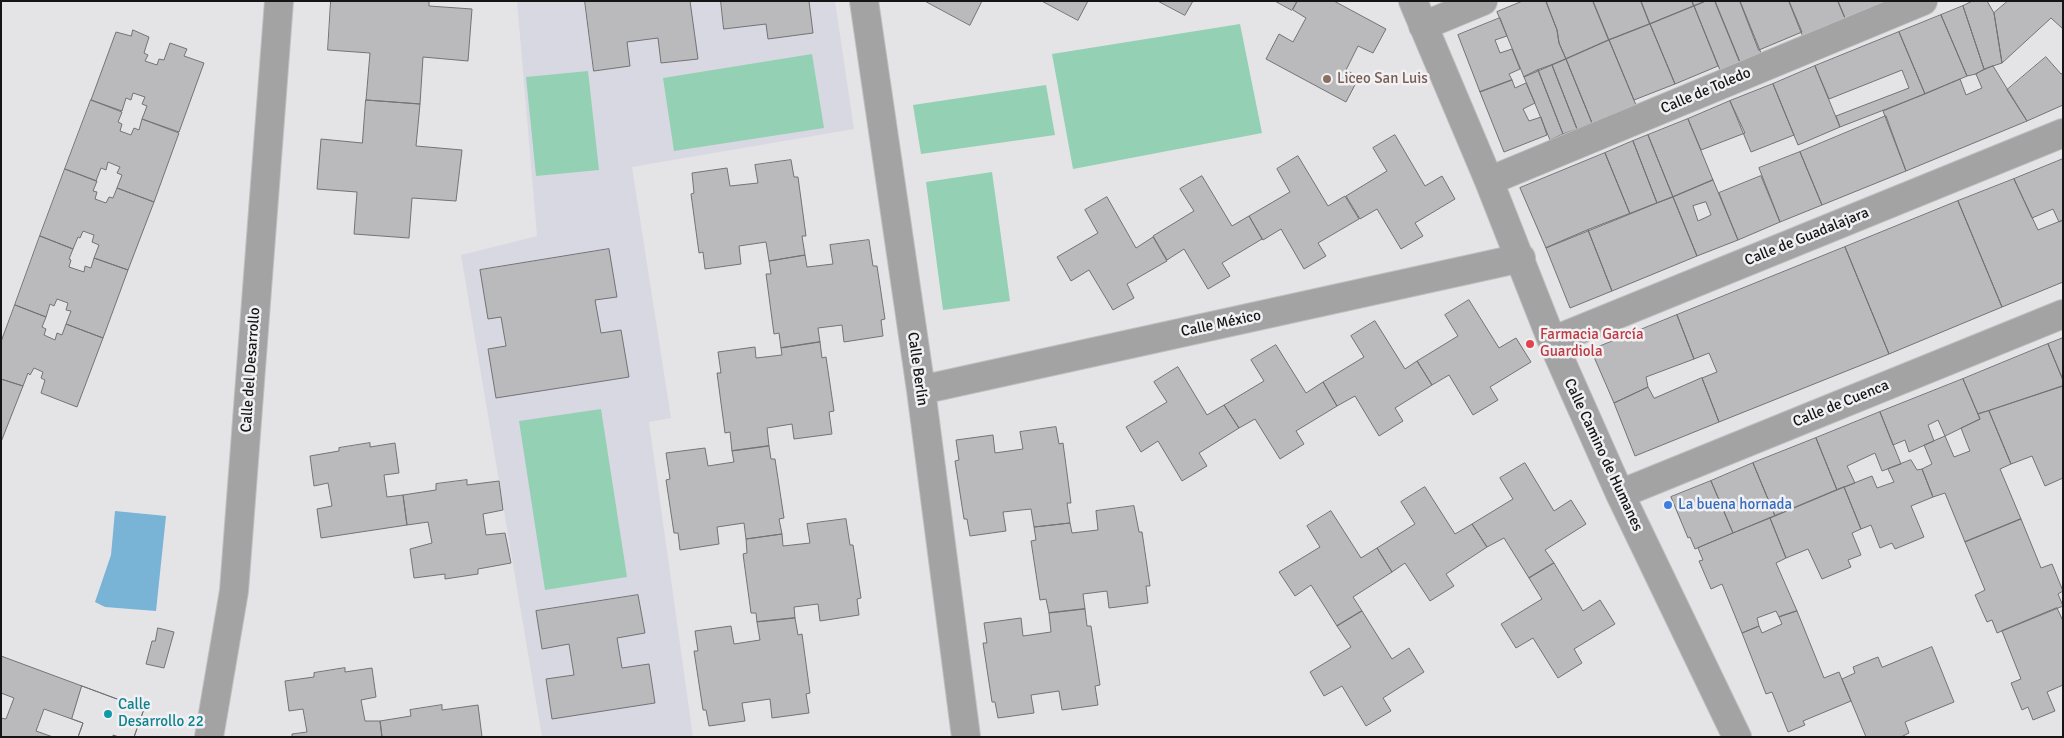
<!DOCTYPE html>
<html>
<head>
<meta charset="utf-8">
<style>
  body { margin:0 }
  #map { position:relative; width:2064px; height:738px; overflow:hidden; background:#e4e4e6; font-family:Signika,sans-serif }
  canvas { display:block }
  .frame { position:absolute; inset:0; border:2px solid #151516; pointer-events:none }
</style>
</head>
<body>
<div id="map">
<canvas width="2064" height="738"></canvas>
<div class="frame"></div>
</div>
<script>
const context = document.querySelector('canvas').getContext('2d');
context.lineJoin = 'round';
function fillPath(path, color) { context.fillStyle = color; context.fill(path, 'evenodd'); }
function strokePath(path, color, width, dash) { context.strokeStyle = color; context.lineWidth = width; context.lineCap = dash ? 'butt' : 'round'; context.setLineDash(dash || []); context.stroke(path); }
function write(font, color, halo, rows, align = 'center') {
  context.font = font + ' Signika,sans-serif'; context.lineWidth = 5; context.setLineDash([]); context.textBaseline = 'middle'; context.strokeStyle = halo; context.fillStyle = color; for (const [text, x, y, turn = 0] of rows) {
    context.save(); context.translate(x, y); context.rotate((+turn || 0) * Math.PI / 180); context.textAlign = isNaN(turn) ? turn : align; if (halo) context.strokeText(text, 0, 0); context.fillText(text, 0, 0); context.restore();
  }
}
fillPath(new Path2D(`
  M517,1H835L854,129L632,167L671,418L649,422L693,737H542L461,255L537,236Z`), '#d8d8e2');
fillPath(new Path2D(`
  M1240,24L1262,133L1073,169L1052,54Z
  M812,54L824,128L674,151L663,78Z
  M588,71L599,170L536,176L526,77Z
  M1046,85L1055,135L921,154L913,105Z
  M992,172L1010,301L943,310L926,182Z
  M601,409L627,577L545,590L519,421Z`), '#94d0b4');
fillPath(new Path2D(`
  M115,511L166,516L156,611L105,607L95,602L111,555Z`), '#79b3d6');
const building = new Path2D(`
  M331,1H429V6L472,9L468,61L423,57L420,104L366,100L370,53L328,50Z
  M585,1H690L698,59L661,63L658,38L627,42L630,66L594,71Z
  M721,1H809L813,33L768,39L766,24L724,29Z
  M925,1H982L970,25Z
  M1042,1H1088L1078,20Z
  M1158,1H1193L1185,15Z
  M1275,1H1297L1292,10Z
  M1298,1H1334L1386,29L1373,53L1358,46L1346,70L1359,77L1346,102L1266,59L1279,34L1293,42L1306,18L1293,10Z
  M1523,1H1546L1557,30L1559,43L1566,59L1524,77L1497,12Z
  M1546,1H1593L1609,40L1566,59L1559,43L1557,30Z
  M1593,1H1641L1650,24L1609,40Z
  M1641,1H1692L1694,6L1650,24Z
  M1692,1H1706L1694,6Z
  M1706,1H1715L1740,62L1720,70L1694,6Z
  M1715,1H1740L1761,53L1740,62Z
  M1740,1H1789L1802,32L1759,50Z
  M1789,1H1838L1846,20L1803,36Z
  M1838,1H1887L1846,20Z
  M1973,1H1987L1994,13L2002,63L1984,69L1963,6Z
  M2008,1H2063V29L2051,18L2002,63L1994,13Z
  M1694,6L1718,66L1675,84L1650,24Z
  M1963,6L1984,69L1976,74L1967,76L1941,15Z
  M1941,15L1967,76L1925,94L1899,32Z
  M1500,18L1507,36L1495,40L1500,53L1512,49L1520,69L1509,74L1512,80L1480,92L1458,35Z
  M1650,24L1675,84L1634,100L1609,40Z
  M133,30L149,37L144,53L148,55L145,61L157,65L159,59L164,60L170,43L187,49L184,56L204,63L179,132L142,119L147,106L142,104L145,97L133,93L131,100L126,98L122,111L91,100L116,32L131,36Z
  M1899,32L1925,94L1840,127L1836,116L1909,88L1902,70L1829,99L1815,66Z
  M1609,40L1636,105L1592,123L1566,59Z
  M2046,57L2061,74L2063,73V105L2027,121L2007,90Z
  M1566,59L1592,123L1577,129L1552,65Z
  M1552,65L1577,129L1563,134L1538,70Z
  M1815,66L1840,127L1798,145L1773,84Z
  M1993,66L2027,121L1906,171L1883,111L1960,79L1966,95L1982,88L1976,74Z
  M1538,70L1563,134L1550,140L1524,77Z
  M1512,80L1515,88L1526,83L1535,103L1523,109L1529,121L1541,117L1547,135L1504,152L1480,92Z
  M1773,84L1794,135L1751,152L1730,101Z
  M91,100L122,112L118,122L122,124L120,131L131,135L134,128L139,130L142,119L179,133L154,202L117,188L122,175L117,173L120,167L108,162L106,170L101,168L96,181L65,169Z
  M366,100L420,104L416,146L462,150L456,201L412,198L409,238L354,234L357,192L317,189L321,139L362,143Z
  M1730,101L1745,133L1701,150L1688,119Z
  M1886,116L1906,171L1822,205L1800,152Z
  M1688,119L1713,180L1673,197L1648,135Z
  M1395,135L1425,186L1442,176L1455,199L1415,223L1423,236L1401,249L1377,209L1360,219L1346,196L1387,171L1373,148Z
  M1648,135L1673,197L1657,203L1633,141Z
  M1633,141L1657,203L1630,214L1605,153Z
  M1800,152L1822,205L1780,222L1759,168Z
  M1605,153L1630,214L1546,248L1520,188Z
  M1298,156L1328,206L1345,196L1359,219L1318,243L1326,256L1304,269L1281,229L1263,240L1249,216L1290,192L1277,169Z
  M2063,159V220L2059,222L2053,209L2032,218L2014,179Z
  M791,160L794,177H798L806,236H802L805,255L769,261L766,242L739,246L741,264L705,269L703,252L699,253L691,194L694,193L692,173L727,168L730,186L758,183L755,165Z
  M65,169L97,181L93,191L97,192L95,199L106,203L109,197L113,198L117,188L154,202L128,270L94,258L99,245L92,242L94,235L83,231L80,238L78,237L73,249L40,236Z
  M1202,176L1232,226L1249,216L1262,239L1222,263L1230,276L1208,289L1184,249L1167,260L1153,236L1194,211L1180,189Z
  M1761,176L1780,222L1738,240L1719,193Z
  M2014,179L2038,230L2063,220V282L2002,307L1958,201Z
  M1713,180L1738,240L1697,256L1673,197ZM1706,202L1711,215L1698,221L1693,206Z
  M1107,197L1136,248L1153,237L1167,261L1127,284L1134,298L1113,310L1089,270L1071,281L1057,257L1098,233L1085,210Z
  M1673,197L1697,256L1612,291L1588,230Z
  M1958,201L2002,307L1889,354L1845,247Z
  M1588,230L1612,291L1570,308L1546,248Z
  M40,236L73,249L69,259L71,260L69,267L84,272L85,266L91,268L94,258L128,270L103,338L66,324L71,311L66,310L68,303L57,299L54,306L50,304L46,317L15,305Z
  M869,240L873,266H877L885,319L881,320L883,336L844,342L842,325L818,328L820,342L781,348L779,333L774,334L766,274H771L769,261L805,255L807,267L833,264L830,245Z
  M1845,247L1889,354L1719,422L1702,378L1717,372L1709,353L1694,359L1677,315Z
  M609,249L617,297L595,300L601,333L621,330L629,377L496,398L488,349L506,346L501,317L488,319L480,270Z
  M1469,300L1499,348L1516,338L1531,362L1490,387L1498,400L1473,415L1449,375L1432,385L1417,361L1458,336L1445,315Z
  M15,305L46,317L42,327L46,329L44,335L55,340L57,333L62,335L66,324L103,338L77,407L41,393L45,380L41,378L43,372L34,368L30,375L28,373L23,386L1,379V342Z
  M1677,315L1694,359L1646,377L1648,387L1614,403L1591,350Z
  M1375,321L1405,369L1417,361L1432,385L1395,408L1403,421L1379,436L1355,396L1337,406L1323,382L1364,357L1351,336Z
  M2063,338V380L2048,344Z
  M820,342L822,358L826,357L834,411L829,412L832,434L794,439L792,424L767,428L769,446L732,451L730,432L725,433L717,373H721L718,352L755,347L756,358L782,355L781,348Z
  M2048,344L2063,380V386L1978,414L1963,379Z
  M1276,345L1306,393L1323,382L1337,406L1296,431L1304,444L1280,459L1255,419L1239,428L1224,405L1264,381L1251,360Z
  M1178,367L1207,415L1224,405L1239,428L1199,453L1207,466L1182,481L1158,441L1141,452L1126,427L1167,402L1154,382Z
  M1702,378L1719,422L1635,456L1614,403L1648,387L1654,398Z
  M1,379L23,386L1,442Z
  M1963,379L1980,419L1945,436L1938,420L1928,425L1934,441L1909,452L1905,440L1893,445L1880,412Z
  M2063,386V478L2045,486L2032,456L2011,464L1989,411Z
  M1989,411L2011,464L2000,469L2021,519L1965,542L1945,493L1933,497L1922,469L1932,464L1924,445L1945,436L1954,457L1970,451L1961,428L1980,419L1978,414Z
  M1880,412L1901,464L1882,471L1875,453L1847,466L1855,483L1837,490L1816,438Z
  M1056,427L1059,444L1063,443L1071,503H1067L1070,523L1034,527L1031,509L1003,512L1006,531L970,536L967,519H964L955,461L959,460L956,440L993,435L995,453L1023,449L1020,432Z
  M1816,438L1837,490L1775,516L1753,463Z
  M370,443V447L395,443L399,473L384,475L387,497L403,495L407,525L321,538L317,509L332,506L328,483L314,486L310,456L339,451V448Z
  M769,446L771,459H775L784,518L779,519L782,534L746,539L744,523L717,527L719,544L680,550L678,533H674L666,480L670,479L666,453L705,448L708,466L734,462L732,451Z
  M1911,460L1917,470L1922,469L1933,497L1911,506L1924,537L1895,549L1892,543L1880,548L1871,525L1861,529L1844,487L1872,476L1877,488L1894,482L1888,469Z
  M1525,463L1554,511L1571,500L1586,524L1545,550L1554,563L1529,578L1504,538L1487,547L1472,524L1513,499L1500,478Z
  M1753,463L1775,516L1733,533L1711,481Z
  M467,480V485L499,481L503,510L483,514L486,535L505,533L511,563L478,569V574L445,579V574L414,578L410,549L432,543L428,522L407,525L403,495L436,490V484Z
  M1711,481L1733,533L1695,549L1690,537L1688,538L1671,497Z
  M1425,487L1455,534L1472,524L1487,547L1446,574L1454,586L1430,601L1405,563L1392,572L1377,548L1415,524L1401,502Z
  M1844,487L1861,529L1852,533L1861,555L1848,560L1851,567L1822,579L1808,549L1786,558L1770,518Z
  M1134,506L1139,532H1142L1150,586H1146L1148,603L1109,608L1107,591L1083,594L1085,609L1049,613L1046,599L1040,600L1031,541L1036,540L1034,527L1070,523L1072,533L1098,530L1096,511Z
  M1331,511L1361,558L1377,548L1392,572L1353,597L1362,611L1337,626L1311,585L1295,596L1279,572L1320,547L1307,526Z
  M1770,518L1786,558L1776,563L1797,611L1779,617L1776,611L1757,618L1759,626L1742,633L1722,584L1711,589L1699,561L1703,560L1698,548Z
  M846,519L850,545H853L861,598L857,599L859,615L820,621L818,604L794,607L795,618L757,622L756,613H751L743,554L747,553L746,539L782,534L783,546L810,543L807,524Z
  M2021,519L2041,568L2052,564L2063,591L2058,594L2063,606L1997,633L1992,620L1987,622L1975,595L1985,590L1965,542Z
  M1554,563L1583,611L1600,600L1615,624L1574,649L1582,663L1558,678L1533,638L1516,648L1501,624L1542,599L1529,578Z
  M638,595L645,633L617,638L622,668L649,664L655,703L552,719L546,679L574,675L569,644L542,649L536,611Z
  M2057,608L2063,621V685L2047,692L2055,711L2033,720L2028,707L2022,710L2011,683L2021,679L2002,631Z
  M1085,609L1087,626H1091L1100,685L1095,686L1098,705L1062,710L1059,691L1031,695L1034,713L998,718L995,702H992L983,643H987L984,623L1021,618L1023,636L1051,632L1049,613Z
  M1362,611L1392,659L1409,648L1424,672L1383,698L1391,711L1366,726L1342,686L1324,696L1310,672L1351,647L1337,626Z
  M1797,611L1824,678L1839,672L1851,701L1803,721L1805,725L1788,732L1772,692L1766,694L1742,633L1759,626L1762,633L1782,624L1779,617Z
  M795,618L798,635L802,634L810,693L806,694L809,713L772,718L770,699L742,703L745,721L709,726L706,710H703L694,651H698L695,631L731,626L734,644L760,640L757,622Z
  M158,628L174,632L164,668L146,664L152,641H155Z
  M1932,647L1954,702L1905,722L1909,733L1901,737H1866L1842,679L1855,673L1853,667L1878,657L1882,667Z
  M1,656L144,709L134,737H119L113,735V737H78L83,723L44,709L36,731L53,737H1V718L6,719L14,698L1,693Z
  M345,668V672L372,668L376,697L361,700L365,721H380L382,737H292V734L307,732L303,709L289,711L285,681L314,677V673Z
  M82,686L144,709L134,737H78L83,723L72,719Z
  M442,705V710L478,705L482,737H382L380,721L411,716L410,710Z`);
fillPath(building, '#bababd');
strokePath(building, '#727375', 1);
const minor = new Path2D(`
  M864,1L921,390L966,737
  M1413,1L1489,181L1552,341L1620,494L1737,737
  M1423,26L1483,1
  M1489,181L1923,1
  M1552,341L2063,133
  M921,390L1521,258
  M1620,494L2063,314
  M209,737L234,591L279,1`);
strokePath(minor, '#bfbfc1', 30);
strokePath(minor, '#a4a3a3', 28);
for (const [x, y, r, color] of [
  [1327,79,5,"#8d6e63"],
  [1530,344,5,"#e0444e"],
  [1668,505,5,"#3f7fe0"],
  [108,714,5,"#0f9aa8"]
]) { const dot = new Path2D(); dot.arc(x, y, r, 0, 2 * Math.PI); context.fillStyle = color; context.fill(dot); strokePath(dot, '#f1f1f4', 2); }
write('15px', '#785e54', '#f1f1f4', [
  ["Liceo San Luis",1337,79]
], 'left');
write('15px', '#151516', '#f1f1f4', [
  ["Calle de Toledo",1706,91,-23],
  ["Calle de Guadalajara",1807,237,-22],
  ["Calle México",1221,324,-12],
  ["Calle Berlín",917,369,82],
  ["Calle del Desarrollo",251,370,-86],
  ["Calle de Cuenca",1841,404,-22],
  ["Calle Camino de Humanes",1603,455,65]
]);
write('15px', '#be3a42', '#f1f1f4', [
  ["Farmacia García",1540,335],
  ["Guardiola",1540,352]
], 'left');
write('15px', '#366cbe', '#f1f1f4', [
  ["La buena hornada",1678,505]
], 'left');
write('15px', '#0d838f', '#f1f1f4', [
  ["Calle",118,705],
  ["Desarrollo 22",118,722]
], 'left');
</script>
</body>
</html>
